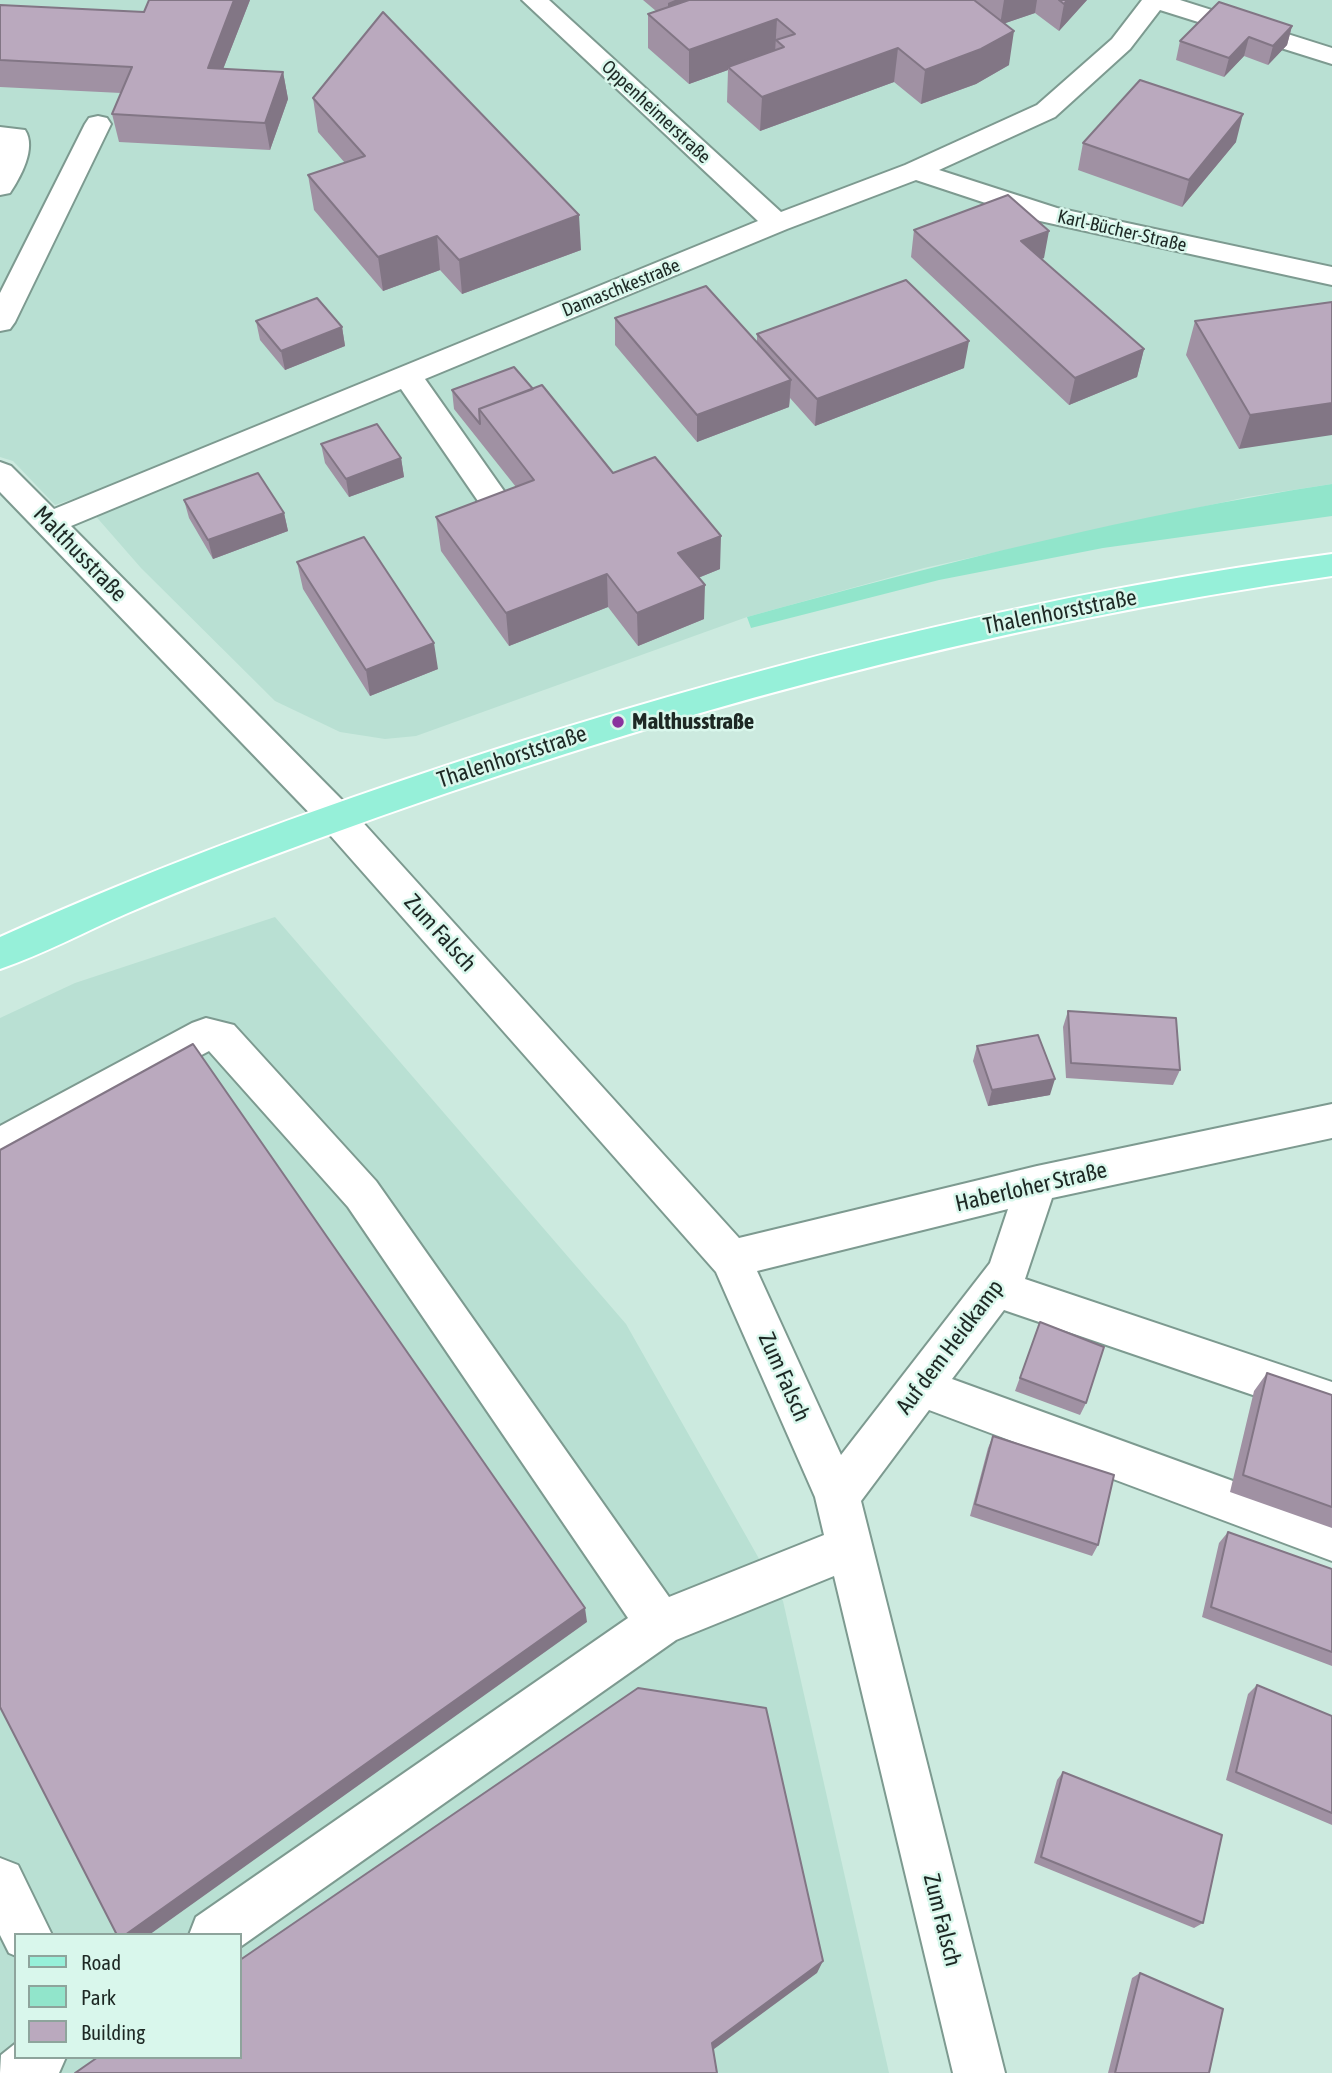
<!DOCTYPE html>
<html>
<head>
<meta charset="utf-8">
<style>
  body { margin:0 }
  #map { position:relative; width:1332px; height:2073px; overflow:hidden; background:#cceadf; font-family:"Asap Condensed",sans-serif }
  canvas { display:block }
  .legend { position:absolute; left:14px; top:1933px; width:228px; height:126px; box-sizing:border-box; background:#d9f7ec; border:2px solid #8ea49c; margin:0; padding:9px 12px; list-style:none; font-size:21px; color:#1d2824 }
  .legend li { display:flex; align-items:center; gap:14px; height:35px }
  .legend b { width:35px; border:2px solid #8ea49c }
</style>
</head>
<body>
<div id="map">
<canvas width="1332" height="2073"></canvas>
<ul class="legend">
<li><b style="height:9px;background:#96f0d9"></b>Road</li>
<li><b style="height:19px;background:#91e5cb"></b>Park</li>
<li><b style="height:19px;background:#baa9be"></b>Building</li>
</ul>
</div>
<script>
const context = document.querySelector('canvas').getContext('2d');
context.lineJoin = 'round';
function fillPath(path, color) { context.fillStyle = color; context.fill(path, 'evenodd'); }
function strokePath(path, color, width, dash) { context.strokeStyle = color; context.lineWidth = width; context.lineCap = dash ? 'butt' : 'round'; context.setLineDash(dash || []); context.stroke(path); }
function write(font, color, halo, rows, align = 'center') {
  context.font = font + ' "Asap Condensed",sans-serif'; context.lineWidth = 5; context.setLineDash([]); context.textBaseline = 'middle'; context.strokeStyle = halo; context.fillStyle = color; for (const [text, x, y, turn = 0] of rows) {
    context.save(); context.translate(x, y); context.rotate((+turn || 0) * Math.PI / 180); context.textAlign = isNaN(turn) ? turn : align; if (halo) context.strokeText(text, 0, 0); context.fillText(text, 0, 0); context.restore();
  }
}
fillPath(new Path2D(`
  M0,0H1332V484L1247,497L924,568L747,617L416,736L385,739L340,732L275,701L141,568L79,497L55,505L13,461L0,457Z
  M275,917L626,1324L783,1601L889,2073H0V1018L75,983ZM16,1935H240V2057H16Z`), '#b9e0d3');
fillPath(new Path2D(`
  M1332,484V516L1103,548L939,580L751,628L747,617C940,564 1135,514 1332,484Z`), '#91e5cb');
const minor = new Path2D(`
  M522,0H549L781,212L905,165L1037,105L1112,39L1142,0H1180L1332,48V64L1160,10L1130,49L1055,117L939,170L1057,208L1332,267V285L1040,221L916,180L787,229L425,379L511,501L516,509L511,517L500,520L489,517L401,389L71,526L348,806L739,1238L1037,1166L1332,1104V1138L1052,1198L1025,1279L1332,1382V1422L1004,1310L952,1379L1332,1517V1561L929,1410L861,1501L1005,2073H953L834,1576L676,1640L240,1947V1935H189L196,1917L628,1618L348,1207L209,1051L0,1163V1126L192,1023L206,1018L234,1025L376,1181L669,1597L824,1535L815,1497L716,1272L322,826L0,492V462L11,466L54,509L758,221ZM1008,1209L990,1263L841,1455L757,1271Z
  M98,116L107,118L111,124L15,322L10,329L0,331V293L85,124L89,118Z
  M0,127L25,130C37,148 20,178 10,193L0,195Z
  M0,1858L18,1865L52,1935H16V1956L9,1953L0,1935Z
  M16,2043V2057H66L59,2073H0L1,2055Z`);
const major = new Path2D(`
  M1332,554V576C984,625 647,718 317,839C254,862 190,886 128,913C86,931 44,954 0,969V937C168,861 341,799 516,743C784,658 1054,591 1332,554Z`);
strokePath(minor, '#7d9a90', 4);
strokePath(major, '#fff', 4);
fillPath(minor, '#fff');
fillPath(major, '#96f0d9');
fillPath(new Path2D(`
  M149,0H250L223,69L283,72L288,99L270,150L119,142L112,114L121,93L0,87V5L144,12Z
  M643,0H1087L1059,31L1035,13L1005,23L1009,65L976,84L921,104L894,82L760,131L727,102L728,70L689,84L648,48V14L656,11Z
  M1292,26L1287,45L1268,65L1244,56L1224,77L1176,60L1180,41Z
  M313,98L581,250L462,294L440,270L383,291L314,210L308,175L345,163L318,132Z
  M1236,142L1182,207L1078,170L1083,143Z
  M914,230L1044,258L1041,259L1144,349L1137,377L1069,405L911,257Z
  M1332,302L1239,449L1186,355L1195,321Z
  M615,318L757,342V334L964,368L815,426L790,398L789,407L697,442L615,345Z
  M256,321L342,327L345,346L285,370L260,340Z
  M533,389L613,473L720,569L698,578L704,619L638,646L608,607L509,646L441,551L436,517L516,487L454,409L452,390Z
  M321,444L401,458L404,477L349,497L325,463Z
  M184,500L284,513L288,531L213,559L189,518Z
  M297,562L438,669L370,696L303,589Z
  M1068,1011L1180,1070L1173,1085L1066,1078L1063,1027Z
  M977,1046L1050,1095L988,1106L973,1061Z
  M1035,1336L1086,1403L1080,1415L1015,1391Z
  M1267,1373L1332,1395V1528L1230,1492L1254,1391Z
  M993,1436L1098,1545L1092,1556L970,1516L988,1448Z
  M1228,1532L1332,1569V1666L1202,1617L1219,1543Z
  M1257,1685L1332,1716V1825L1226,1780L1248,1694Z
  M1063,1772L1203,1923L1194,1928L1034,1863L1057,1780Z
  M1140,1973L1209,2073H1108L1132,1978Z`), '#a091a3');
fillPath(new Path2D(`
  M234,0H250L213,95L208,68Z
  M675,0H730L668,21V3Z
  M1004,0H1037L1035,13L1000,25Z
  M1067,0H1087L1059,31L1064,4Z
  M777,19L775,53L728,67V70L689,84V50Z
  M1292,26L1287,45L1268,65L1273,46Z
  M1014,31L1009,65L976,84L921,104L925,70Z
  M1249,37L1244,56L1224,77L1229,58Z
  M898,48L894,82L760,131L762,97Z
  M283,72L288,99L270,150L265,123Z
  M1243,114L1236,142L1182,207L1189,180Z
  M579,215L581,250L462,294L459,260Z
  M1049,231L1044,258L1016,268L1021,241Z
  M437,236L440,270L383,291L378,257Z
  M342,327L345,346L285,370L281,351Z
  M969,341L964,368L815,426L817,399Z
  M1144,349L1137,377L1069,405L1075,378Z
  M791,380L789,407L697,442V415Z
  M1332,403V435L1239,449L1250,415Z
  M401,458L404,477L349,497L346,479Z
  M284,513L288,531L213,559L208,540Z
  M721,536L720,569L678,586V553Z
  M607,574L608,607L509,646L506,613Z
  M705,585L704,619L638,646L637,613Z
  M434,643L438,669L370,696L366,670Z
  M1055,1079L1050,1095L988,1106L992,1090Z
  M585,1608L587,1622L149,1935H125Z
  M823,1961L817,1973L710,2052L712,2043Z`), '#827685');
const building = new Path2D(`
  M149,0H234L208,68L283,72L265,123L112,114L132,67L0,60V5L144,12Z
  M689,0H974L1014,31L981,49L925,70L898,48L762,97L728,67L784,47L776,40L795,34L777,19L689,50L648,14Z
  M1059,0H1067L1064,4Z
  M1219,2L1292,26L1273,46L1249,37L1229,58L1180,41Z
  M383,12L579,215L459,260L437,236L378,257L308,175L365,156L313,98Z
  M1140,80L1243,114L1189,180L1083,143Z
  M1008,195L1049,231L1021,241L1144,349L1075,378L914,230Z
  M906,280L969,341L817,399L757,334Z
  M706,286L791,380L697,415L615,318Z
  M317,298L342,327L281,351L256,321Z
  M1332,302V403L1250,415L1195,321Z
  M514,367L533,389L479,409L480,424L452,390Z
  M542,385L613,473L655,457L721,536L678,553L705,585L637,613L607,574L506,613L436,517L534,480L479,409Z
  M377,424L401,458L346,479L321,444Z
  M258,473L284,513L208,540L184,500Z
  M364,537L434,643L366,670L297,562Z
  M1068,1011L1176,1018L1180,1070L1071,1063Z
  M1038,1035L1055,1079L992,1090L977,1046Z
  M193,1044L585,1608L125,1935H117L0,1707V1150Z
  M1040,1322L1104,1347L1086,1403L1020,1378Z
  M1267,1373L1332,1395V1507L1243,1475Z
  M993,1436L1114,1475L1098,1545L975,1504Z
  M1228,1532L1332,1569V1652L1211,1607Z
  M1257,1685L1332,1716V1813L1236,1772Z
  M638,1688L766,1708L823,1961L712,2043L717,2073H75L98,2057H240V1960Z
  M1063,1772L1222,1835L1203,1923L1041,1857Z
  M1140,1973L1223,2009L1209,2073H1115Z`);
fillPath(building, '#baa9be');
strokePath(building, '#827685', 2);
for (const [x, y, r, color] of [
  [618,722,7,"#8a329e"]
]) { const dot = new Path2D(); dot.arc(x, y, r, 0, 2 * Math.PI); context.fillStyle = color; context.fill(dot); strokePath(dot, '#d9f7ec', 2.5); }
write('19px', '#1d2824', '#d9f7ec', [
  ["Oppenheimerstraße",656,112,43],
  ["Karl-Bücher-Straße",1122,231,13],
  ["Damaschkestraße",621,288,-22]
]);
write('23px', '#1d2824', '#d9f7ec', [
  ["Malthusstraße",80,554,46],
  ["Thalenhorststraße",1060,612,-11],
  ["Thalenhorststraße",512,757,-18],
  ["Zum Falsch",440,933,48],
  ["Haberloher Straße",1031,1187,-13],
  ["Auf dem Heidkamp",950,1347,-53],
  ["Zum Falsch",784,1377,66],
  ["Zum Falsch",942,1920,76]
]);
write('bold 23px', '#1d2824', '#d9f7ec', [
  ["Malthusstraße",632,722]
], 'left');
</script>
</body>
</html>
